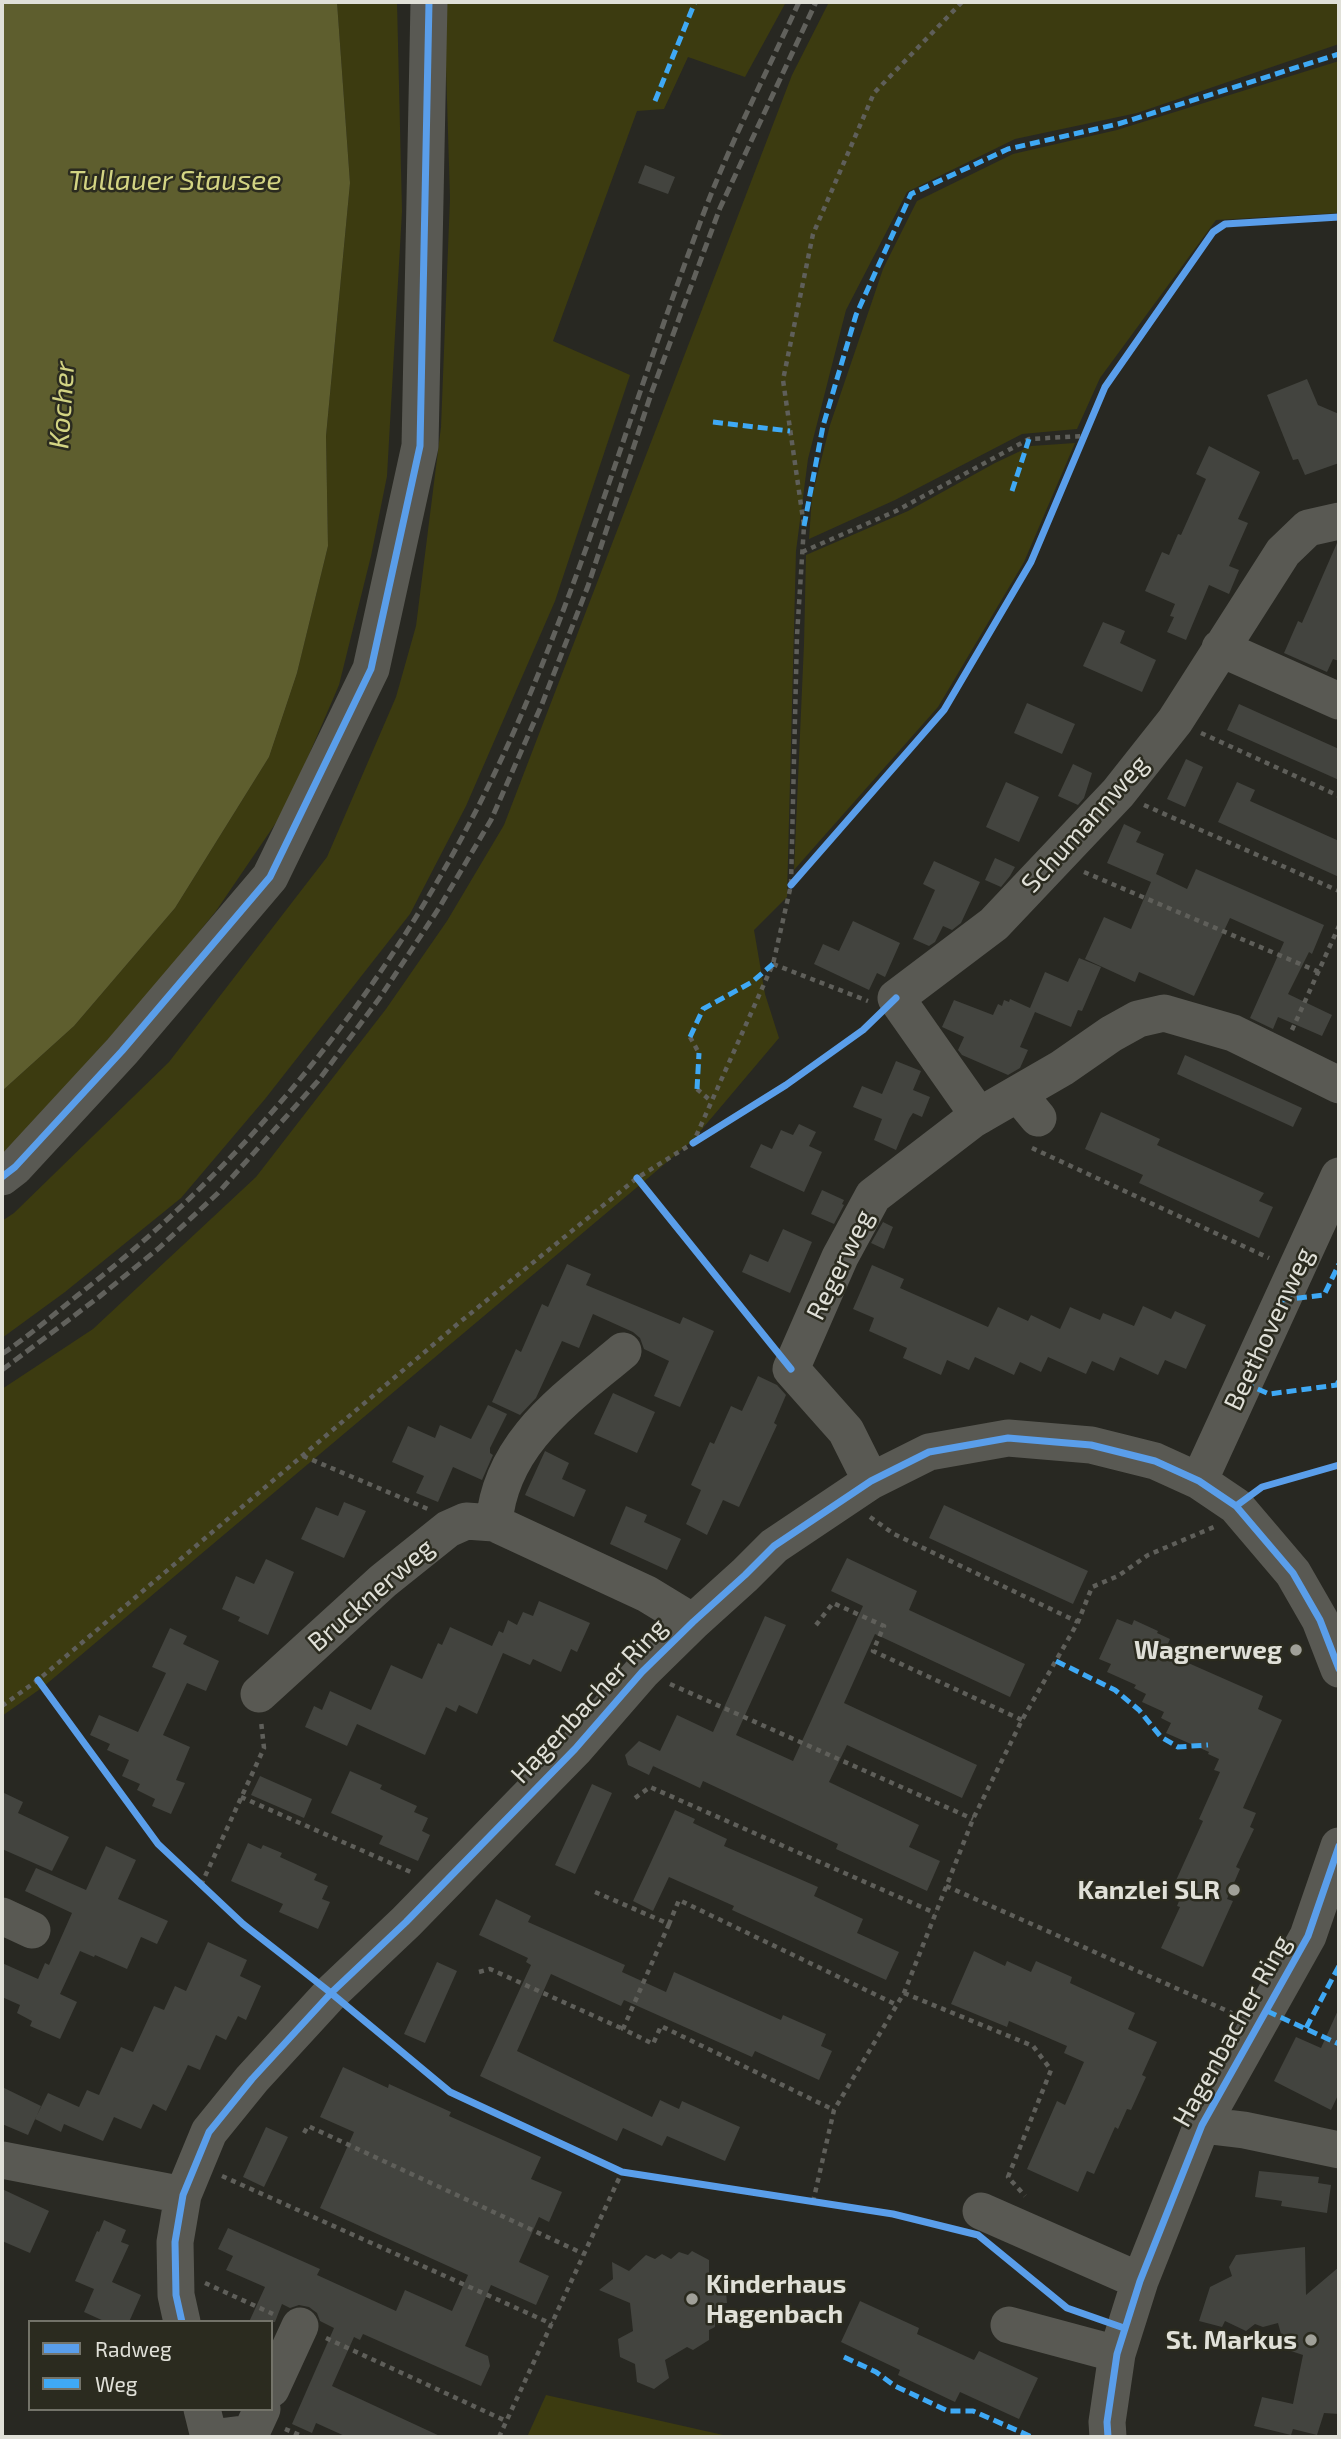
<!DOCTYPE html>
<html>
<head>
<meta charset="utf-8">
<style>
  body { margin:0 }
  #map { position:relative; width:1341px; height:2439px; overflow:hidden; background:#282822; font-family:"Exo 2",sans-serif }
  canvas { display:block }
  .frame { position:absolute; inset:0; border:4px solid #e0e0d8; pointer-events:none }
  .legend { position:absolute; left:28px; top:2320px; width:245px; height:91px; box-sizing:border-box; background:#2b2b1f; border:2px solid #737369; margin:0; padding:9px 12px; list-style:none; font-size:21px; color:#e0e0d8 }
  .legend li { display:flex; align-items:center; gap:14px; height:35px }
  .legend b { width:35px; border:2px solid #737369 }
</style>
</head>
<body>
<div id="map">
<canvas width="1341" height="2439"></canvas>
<div class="frame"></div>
<ul class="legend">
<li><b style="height:9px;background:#5a9eea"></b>Radweg</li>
<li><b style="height:9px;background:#3fa9f5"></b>Weg</li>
</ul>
</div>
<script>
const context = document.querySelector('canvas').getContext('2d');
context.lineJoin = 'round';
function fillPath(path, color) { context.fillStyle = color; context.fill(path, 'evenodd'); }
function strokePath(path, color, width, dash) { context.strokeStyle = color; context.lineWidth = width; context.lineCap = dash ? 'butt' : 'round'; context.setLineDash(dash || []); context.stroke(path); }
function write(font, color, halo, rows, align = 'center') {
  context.font = font + ' "Exo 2",sans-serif'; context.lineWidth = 5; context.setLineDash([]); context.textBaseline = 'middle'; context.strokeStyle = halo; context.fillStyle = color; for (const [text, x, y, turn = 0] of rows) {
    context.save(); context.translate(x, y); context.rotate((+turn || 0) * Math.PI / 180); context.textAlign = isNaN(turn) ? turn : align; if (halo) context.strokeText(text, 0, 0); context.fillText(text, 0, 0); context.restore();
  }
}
fillPath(new Path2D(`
  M337,2H397L402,211L387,476L371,556L339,685L286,808L216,911L160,980L2,1161V1091L74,1026L175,908L269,757L297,673L328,546L326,436L350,183Z
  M444,2H786L745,77L688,57L664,109L637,111L553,341L630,375L555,601L466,806L410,914L265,1099L181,1198L65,1292L2,1338V1221L14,1213L169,1062L327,857L396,697L416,626L441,427L450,198Z
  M829,2H1339V44L1137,113L1015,139L907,192L846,310L808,459L796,551L787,897L754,930L765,994L779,1038L692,1141L43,1687L2,1716V1389L93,1329L256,1177L386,1009L447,921L504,825L792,75Z
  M1339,61V213L1216,220L1100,378L1077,429L1022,434L895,500L809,539L812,496L830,425L883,269L917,201L1013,154L1117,130Z
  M1075,443L1024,562L938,707L794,870L804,644L806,555L908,511L995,463L1031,446Z
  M546,2395L732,2437H527Z`), '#3c3b10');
fillPath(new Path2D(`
  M2,2H337L350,183L326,436L328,546L297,673L269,757L175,908L74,1026L2,1091Z`), '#5e5e2e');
fillPath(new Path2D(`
  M645,165L675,177L668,194L638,183Z
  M1307,379L1318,405L1339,414V463L1305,475L1298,459L1293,460L1267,395Z
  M1209,446L1260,472L1238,519L1248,523L1229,566L1239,570L1229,594L1209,585L1186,640L1167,632L1174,617L1170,616L1175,604L1145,591L1162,552L1169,555L1178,534L1181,535L1206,479L1196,474Z
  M1339,542V661L1333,659L1327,672L1284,653L1298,621L1302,623L1337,543Z
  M1103,622L1125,631L1120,643L1156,660L1142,692L1083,666Z
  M1027,703L1075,724L1062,754L1014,733Z
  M1239,704L1339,749V780L1227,730Z
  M1186,759L1203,767L1185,807L1167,799Z
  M1073,764L1092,773L1084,798L1078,805L1058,796Z
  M1006,782L1039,797L1019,842L986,827Z
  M1237,782L1255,790L1250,801L1339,841V877L1218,822Z
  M1124,824L1141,832L1136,842L1164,854L1156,874L1187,889L1196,869L1324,925L1312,954L1309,952L1288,994L1332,1015L1322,1036L1278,1017L1273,1029L1250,1018L1284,942L1230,918L1194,996L1139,972L1135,982L1085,959L1104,917L1131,929L1151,882L1107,863Z
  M995,858L1015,867L1010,876L1001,887L985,880Z
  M934,861L980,882L961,923L952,930L943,926L935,942L929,946L913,939L935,890L923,884Z
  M853,921L900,943L885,977L877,973L869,990L814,964L823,944L839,951Z
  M1079,958L1101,967L1082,1011L1078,1010L1071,1027L1035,1012L1020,1047L1028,1050L1020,1068L1008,1075L962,1055L958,1050L964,1037L942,1027L954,1000L993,1015L998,1004L1002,1006L1004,1000L1009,1002L1010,999L1030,1008L1045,972L1068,982Z
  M1185,1055L1302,1108L1293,1127L1177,1074Z
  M896,1061L921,1071L913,1090L930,1097L922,1117L913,1113L909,1119L896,1150L874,1140L882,1119L853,1107L862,1086L882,1094Z
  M1101,1112L1160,1139L1157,1145L1264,1193L1259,1201L1273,1207L1259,1238L1139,1183L1143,1175L1085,1149Z
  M799,1124L816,1132L809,1146L822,1152L804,1192L750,1167L761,1144L772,1149L781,1130L793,1135Z
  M822,1190L844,1200L842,1204L844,1205L834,1224L811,1214Z
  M883,1222L893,1227L884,1249L871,1243Z
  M783,1229L812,1242L790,1293L742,1272L750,1254L768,1262Z
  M567,1264L591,1274L586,1285L680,1324L683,1317L714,1331L680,1407L654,1396L669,1361L644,1349L640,1338L633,1332L593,1314L579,1348L562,1341L536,1398L520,1415L492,1402L516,1349L521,1352L542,1304L548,1307Z
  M872,1265L904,1279L900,1288L988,1327L998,1307L1028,1321L1031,1315L1060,1329L1070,1307L1100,1320L1103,1313L1134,1326L1143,1306L1171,1319L1175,1311L1206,1325L1186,1369L1165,1360L1158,1375L1120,1357L1114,1371L1092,1361L1086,1374L1048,1357L1041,1372L1020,1362L1014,1375L975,1357L969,1370L947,1360L941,1375L903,1358L907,1348L869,1331L874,1318L853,1309Z
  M758,1376L777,1385L786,1395L774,1423L777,1425L739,1507L723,1500L707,1535L686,1524L701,1490L691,1485L710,1442L714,1444L731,1406L742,1411Z
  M613,1393L655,1412L637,1453L594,1434Z
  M488,1405L507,1414L490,1448V1453L493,1455L482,1480L453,1467L438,1502L416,1493L424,1476L392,1462L408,1426L435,1438L440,1425L471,1439Z
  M545,1451L569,1463L562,1479L586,1490L574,1517L525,1495Z
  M344,1502L366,1511L344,1558L301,1539L316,1507L338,1516Z
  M944,1505L1088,1571L1073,1604L929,1538Z
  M626,1506L647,1515L644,1522L681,1539L667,1570L610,1544Z
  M847,1558L917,1591L909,1610L1025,1664L1010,1697L875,1634L844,1703L977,1765L962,1798L847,1745L829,1782L919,1825L909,1847L940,1861L927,1891L836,1849L838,1844L703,1781L700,1788L653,1766L654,1764L649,1775L628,1765L625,1755L639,1741L660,1751L677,1715L713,1732L765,1616L786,1625L736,1735L793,1761L863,1606L831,1591Z
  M266,1559L294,1572L268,1635L238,1621L240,1617L222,1609L236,1576L254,1584Z
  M539,1601L590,1623L577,1652L571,1649L561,1672L533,1659L530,1665L503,1653L477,1714L459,1705L456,1712L446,1707L425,1755L357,1724L347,1746L305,1727L314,1706L322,1710L330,1691L371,1710L391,1665L422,1679L438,1643L442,1645L450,1627L492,1646L499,1631L503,1633L508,1620L517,1625L523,1612L533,1616Z
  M1117,1619L1132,1625L1134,1620L1158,1631L1157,1633L1170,1639L1166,1648L1175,1652L1174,1654L1187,1660L1186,1662L1263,1696L1258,1709L1282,1720L1243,1808L1256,1813L1250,1827L1254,1829L1236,1867L1240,1869L1227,1899L1233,1901L1203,1967L1161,1948L1180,1907L1177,1906L1183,1891L1173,1887L1203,1821L1199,1819L1220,1772L1214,1770L1219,1759L1208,1754L1209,1752L1166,1733L1171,1723L1161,1718L1164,1712L1142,1702L1146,1694L1134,1688L1136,1685L1107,1672L1111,1664L1099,1659Z
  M170,1628L187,1636L183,1644L219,1661L206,1691L187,1683L163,1735L190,1747L176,1780L185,1783L171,1814L152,1806L155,1799L137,1790L140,1784L122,1776L129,1760L107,1750L110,1744L90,1735L99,1715L138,1732L166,1673L152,1667Z
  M350,1771L382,1785L380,1789L417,1806L414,1812L428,1818L422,1831L430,1835L418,1861L379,1844L383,1836L331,1813Z
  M260,1776L312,1799L304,1818L251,1795Z
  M592,1784L612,1793L575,1874L555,1865Z
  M2,1792L23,1802L18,1813L69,1837L52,1871L2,1849Z
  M675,1810L695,1819L693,1823L727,1839L724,1846L818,1887L814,1896L863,1919L857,1933L899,1952L886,1980L732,1910L734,1906L669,1877L653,1911L633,1901Z
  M248,1843L261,1849L263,1845L282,1853L280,1857L317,1874L314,1880L328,1886L322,1899L330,1902L318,1929L279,1912L283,1904L231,1881Z
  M106,1846L136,1860L118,1899L168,1921L157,1944L141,1937L127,1969L95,1955L94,1957L80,1951L60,1994L77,2002L60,2039L30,2026L32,2021L17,2013L20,2005L2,1997V1963L38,1979L45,1963L49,1965L72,1913L25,1891L36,1868L86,1890Z
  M496,1899L531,1916L528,1922L625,1965L622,1972L666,1992L674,1972L781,2020L783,2015L826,2034L821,2046L832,2051L819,2080L755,2051L752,2057L624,2000L621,2006L551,1974L517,2051L652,2117L660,2100L679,2109L682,2101L740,2127L725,2161L667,2136L662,2146L623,2128L617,2141L480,2076L531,1965L526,1962L528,1958L479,1935Z
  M208,1942L247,1960L240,1976L261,1986L246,2020L238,2016L226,2040L216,2035L200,2070L188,2065L166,2111L153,2104L141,2129L114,2117L103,2141L64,2124L61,2132L35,2119L48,2093L79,2107L87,2090L99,2095L121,2047L133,2052L154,2006L164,2010L175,1986L186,1991Z
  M974,1951L1005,1966L1007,1961L1031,1972L1036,1961L1072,1977L1070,1983L1135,2013L1128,2029L1157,2042L1142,2075L1146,2077L1131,2110L1127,2109L1118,2129L1115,2127L1094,2174L1087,2171L1078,2192L1027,2169L1057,2101L1065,2105L1084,2062L1064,2053L1067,2046L1009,2021L1007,2027L951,2004Z
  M437,1962L457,1971L425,2043L404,2034Z
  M1339,2008V2093L1331,2110L1274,2081L1296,2037L1321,2048Z
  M343,2067L388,2088L389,2084L451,2112L449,2116L541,2157L531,2179L562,2192L549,2222L539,2217L519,2262L549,2276L536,2305L491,2285L465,2346L488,2356L490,2366L481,2386L363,2334L360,2340L354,2337L332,2386L442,2437H347L316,2423L312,2433L292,2424L334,2328L320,2321L317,2313L309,2307L299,2305L290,2308L282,2304L275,2322H249L265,2287L226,2270L233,2256L218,2249L228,2228L320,2269L317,2275L396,2311L405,2290L452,2311L468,2275L320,2208L354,2132L320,2117Z
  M2,2087L41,2106L28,2135L2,2124Z
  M266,2127L288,2137L264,2187L243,2177Z
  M1259,2171L1319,2177L1318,2183L1331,2185L1327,2213L1281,2206L1282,2201L1255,2197Z
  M2,2189L49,2211L30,2253L2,2241Z
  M104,2220L126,2230L121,2242L129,2245L112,2282L141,2295L129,2322H106L84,2312L94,2289L75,2281L97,2231L99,2232Z
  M1305,2247L1306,2295L1339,2267V2414L1324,2413L1317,2435L1293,2429L1291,2435L1254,2426L1262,2397L1293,2404L1303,2355L1285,2349L1278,2323L1263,2327L1255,2324L1246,2331L1225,2321L1222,2327L1199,2321L1210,2287L1232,2276L1229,2267L1236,2255Z
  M692,2251L709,2260V2273L725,2281L727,2303H722L723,2312L715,2316V2327L709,2330V2340L693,2350L687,2347L665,2360L669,2378L654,2389L637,2382L635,2364L620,2357L618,2339L633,2331L630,2303L599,2290L613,2279L612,2262L629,2271L646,2255L655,2259L662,2254L671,2259L679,2252L688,2255Z
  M860,2301L919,2328L917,2334L974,2360L979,2351L1038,2378L1019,2419L960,2392L955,2402L898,2375L900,2370L841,2342Z`), '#43443f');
strokePath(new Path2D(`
  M802,552L896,511L1029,439L1085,436
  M1201,733L1339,796
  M1144,805L1339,891
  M1084,872L1319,972
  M773,964L868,1001
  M1292,1030L1339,926
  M690,1037L699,1053
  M697,1089L712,1102
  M1032,1148L1269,1258
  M303,1456L428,1509
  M870,1517L894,1534L1078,1622
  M816,1625L833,1603L884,1626L873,1651L1022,1720
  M670,1684L973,1819
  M2,1706L38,1680L460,1322L637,1178L693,1143L773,964L791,885L797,636L804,526L783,380L813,234L874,93L962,2
  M241,1797L413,1873
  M635,1798L650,1787L935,1913
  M201,1885L264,1748L261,1721
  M946,1886L1232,2013
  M595,1892L669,1924L679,1900L897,2005
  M669,1924L623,2029L653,2044L661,2026L834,2110
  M479,1972L490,1969L623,2029
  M904,1993L1033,2046L1051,2070L1008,2177L1025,2196
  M304,2133L308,2126L584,2254
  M222,2176L552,2324
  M813,2202L834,2110L904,1993L973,1819L1022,1720L1078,1622L1092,1587L1118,1576L1148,1555L1214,1527
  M205,2283L273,2314
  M326,2338L506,2421
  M285,2429L304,2437
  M499,2437L622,2172`), '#5f5f5a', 4.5, [5, 5]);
strokePath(new Path2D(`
  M1220,648L1339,701
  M1018,1094L1038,1118
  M979,1116L896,998L994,924L1118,793L1175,721L1283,552L1308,528L1339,521
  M2,1177L15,1167L122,1051L270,877L371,669L420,446L429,2
  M871,1481L846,1431L791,1369L840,1257L873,1196L972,1120L1062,1068L1111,1034L1138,1019L1164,1013L1233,1033L1339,1085
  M1199,1481L1339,1176
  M494,1523C501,1442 566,1399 623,1351
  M259,1694L383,1581L448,1529L466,1521L494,1523L647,1594L693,1622
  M2,1916L32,1930
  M1202,2125L1244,2130L1339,2150
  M2,2160L183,2195
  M981,2211L1140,2281
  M182,2322L176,2295L175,2242L183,2195L209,2132L252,2079L331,1993L406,1922L575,1749L642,1672L693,1622L745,1575L774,1546L871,1481L929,1452L1008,1438L1091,1445L1155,1461L1199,1481L1236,1506L1293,1573L1320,1620L1339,1669
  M1009,2325L1117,2354
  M271,2389L300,2326
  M202,2409L209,2437
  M219,2437L251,2433L262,2409
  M1108,2437L1107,2422L1117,2354L1140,2281L1202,2125L1308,1936L1339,1846`), '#595953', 37);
strokePath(new Path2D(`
  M2,1354C29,1336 53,1315 78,1295C275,1142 424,941 522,713C593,548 642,374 706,207C733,137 768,70 799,2
  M2,1370L99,1297L159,1248L218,1193L318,1081L381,996L439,908L491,820L542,704L588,586L651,394L720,208L816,2`), '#61615c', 5, [10, 5]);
strokePath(new Path2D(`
  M655,101L695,2
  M713,422L790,431
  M1012,491L1029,439
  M804,526L823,426L856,315L911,194L1008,149L1118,124L1339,54
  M690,1037L703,1009L752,982L773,964
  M697,1089L699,1053
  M1282,1300L1324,1295L1339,1264
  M1244,1383L1269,1394L1337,1385L1339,1380
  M1056,1661L1115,1690L1139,1710L1161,1737L1178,1747L1208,1745
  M1267,2011L1339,2044
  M1306,2028L1339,1966
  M844,2357L876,2372L895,2386L948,2411H973L1032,2437`), '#3fa9f5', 5, [10, 5]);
strokePath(new Path2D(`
  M791,885L944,710L1031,562L1105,387L1213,232L1225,224L1339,217
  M693,1143L786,1085L863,1030L896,998
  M2,1177L15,1167L122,1051L270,877L371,669L420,446L429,2
  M637,1178L791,1369
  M1236,1506L1262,1487L1339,1465
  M38,1680L158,1844L243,1924L331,1993L450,2092L622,2172L893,2214L978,2235L1067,2308L1124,2328
  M182,2322L176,2295L175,2242L183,2195L209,2132L252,2079L331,1993L406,1922L575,1749L642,1672L693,1622L745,1575L774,1546L871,1481L929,1452L1008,1438L1091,1445L1155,1461L1199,1481L1236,1506L1293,1573L1320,1620L1339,1669
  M1108,2437L1107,2422L1117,2354L1140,2281L1202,2125L1308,1936L1339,1846`), '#5a9eea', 7);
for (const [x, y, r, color] of [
  [1296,1650,7,"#a0a098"],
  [1234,1890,7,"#a0a098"],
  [692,2299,7,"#a0a098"],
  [1311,2340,7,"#a0a098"]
]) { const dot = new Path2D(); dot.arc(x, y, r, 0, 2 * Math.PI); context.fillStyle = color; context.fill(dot); strokePath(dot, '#2b2b1f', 2.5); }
write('26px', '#e0e0d8', '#2b2b1f', [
  ["Schumannweg",1085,824,-48],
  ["Regerweg",840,1265,-64],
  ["Beethovenweg",1269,1329,-65],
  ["Brucknerweg",371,1595,-41],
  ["Hagenbacher Ring",589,1701,-47],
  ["Hagenbacher Ring",1232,2031,-61]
]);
write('bold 26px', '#e0e0d8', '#2b2b1f', [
  ["Wagnerweg",1282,1650],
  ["Kanzlei SLR",1220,1890],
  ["Kinderhaus",706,2284,"left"],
  ["Hagenbach",706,2314,"left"],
  ["St. Markus",1297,2340]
], 'right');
write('italic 28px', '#d3d483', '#2b2b1f', [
  ["Tullauer Stausee",175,181],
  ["Kocher",62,405,-86]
]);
</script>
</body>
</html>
